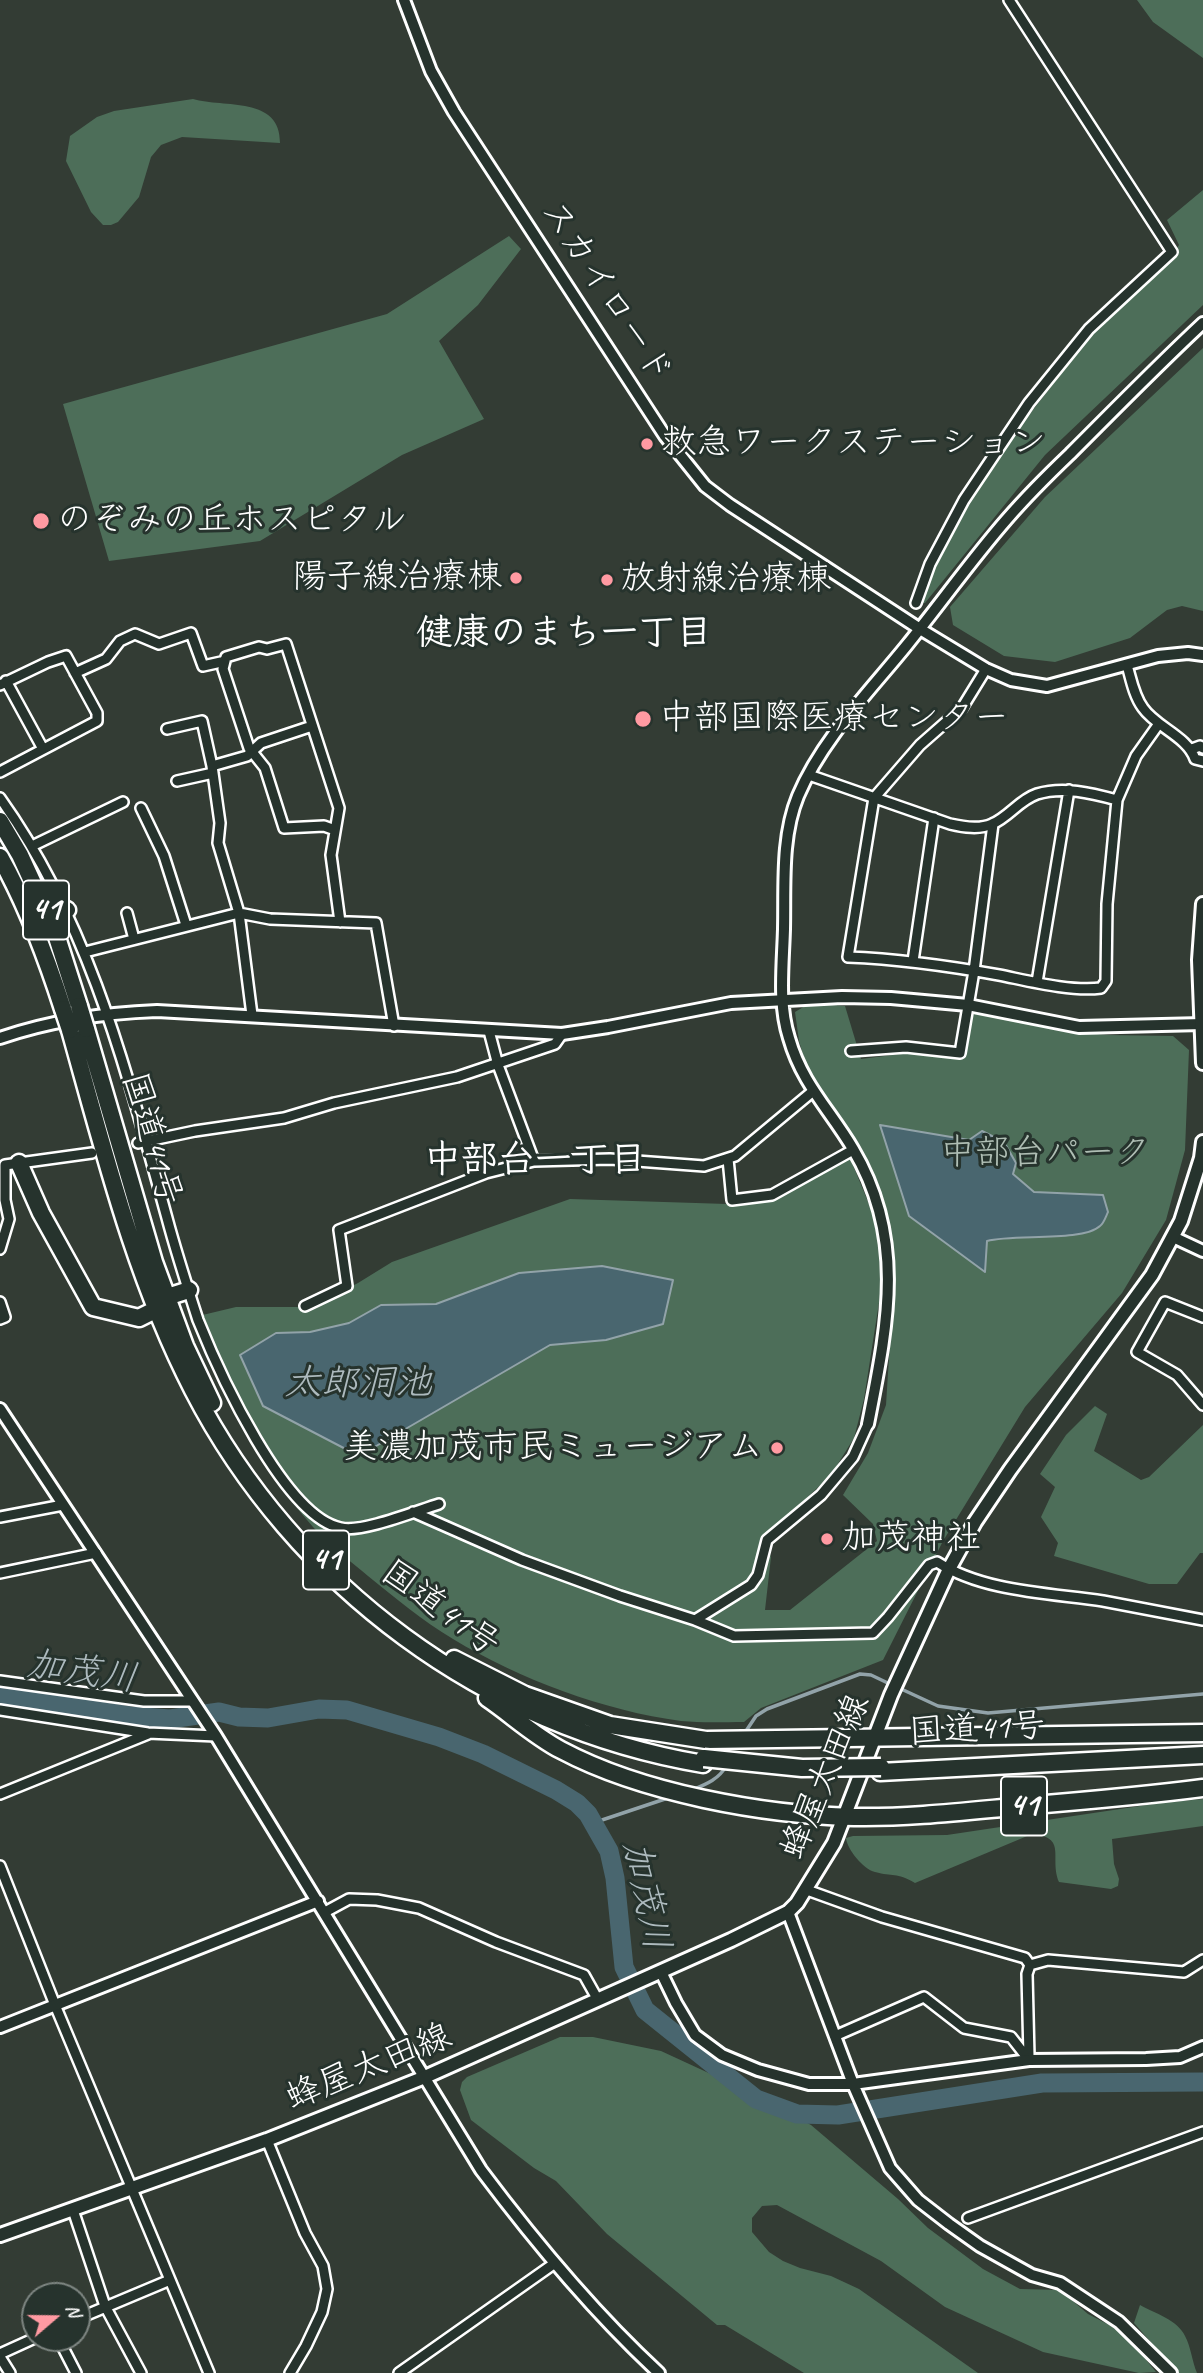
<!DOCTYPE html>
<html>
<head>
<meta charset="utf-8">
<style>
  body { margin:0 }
  #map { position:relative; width:1203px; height:2373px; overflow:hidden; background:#333c34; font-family:Caveat,sans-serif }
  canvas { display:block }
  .north { position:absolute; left:21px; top:2282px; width:70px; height:70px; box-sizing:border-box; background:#26332d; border:2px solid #7d8581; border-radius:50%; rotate:70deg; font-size:19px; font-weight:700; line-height:28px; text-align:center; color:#fff }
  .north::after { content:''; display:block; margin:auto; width:24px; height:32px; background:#ff9aa2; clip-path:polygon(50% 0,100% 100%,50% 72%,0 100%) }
</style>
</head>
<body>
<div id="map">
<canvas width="1203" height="2373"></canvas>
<div class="north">N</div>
</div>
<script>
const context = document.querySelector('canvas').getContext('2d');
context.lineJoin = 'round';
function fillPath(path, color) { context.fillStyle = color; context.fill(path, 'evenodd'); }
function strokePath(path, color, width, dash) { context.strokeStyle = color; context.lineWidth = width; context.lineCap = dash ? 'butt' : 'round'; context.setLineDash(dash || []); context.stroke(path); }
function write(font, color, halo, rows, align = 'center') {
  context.font = font + ' Caveat,"Klee One",sans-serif'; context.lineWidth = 6; context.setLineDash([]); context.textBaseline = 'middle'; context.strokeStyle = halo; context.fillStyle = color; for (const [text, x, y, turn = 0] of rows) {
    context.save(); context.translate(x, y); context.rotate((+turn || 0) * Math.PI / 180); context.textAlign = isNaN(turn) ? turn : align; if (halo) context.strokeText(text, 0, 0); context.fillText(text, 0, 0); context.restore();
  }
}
fillPath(new Path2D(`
  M1137,0H1203V58L1153,22Z
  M193,99C224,108 281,96 280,143L182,137L161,145L151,157L139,197L118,222L111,225H103L91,212L66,161L70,136L97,117L114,111Z
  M1203,190V305L1045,455L925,603L912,602L947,535L992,462L1094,332L1170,259L1179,245L1167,220Z
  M509,236L521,249L478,305L439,341L484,419L402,455L260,541L109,561L63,404L387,314Z
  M1203,348V611L1182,606L1167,610L1130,638L1055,662L1004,656L953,625L950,607L1045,497Z
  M810,1003L845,1006L861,1059L916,1052L963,1058L971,1017L978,1011L1075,1032L1108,1035L1173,1036L1189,1050L1185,1150L1166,1220L1122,1293L1025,1407L943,1541L883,1660L761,1708L744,1722C724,1722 702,1723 681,1721C605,1711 519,1679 453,1639C423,1621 395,1598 368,1576C350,1561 329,1545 313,1527C258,1464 221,1394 190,1318L236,1307H311L358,1283L392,1262L570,1199L727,1204L774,1198L850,1158L876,1221L883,1277L864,1399L854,1438L831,1475L763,1539L771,1557L765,1610H790L877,1541L873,1524L843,1495L868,1453L886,1405L894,1278L891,1243L880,1190L864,1159L827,1105L807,1068L799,1041L795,1012Z
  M1095,1406L1107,1414L1094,1451L1141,1480L1149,1477L1203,1425V1553H1200L1177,1584H1149L1054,1556L1058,1543L1041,1517L1055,1487L1040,1474L1066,1435Z
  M1203,1799V1826L1112,1839L1114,1864L1119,1879L1118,1886L1111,1889L1059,1882C1049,1858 1068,1837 1032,1834L915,1883C896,1872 893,1877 875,1872C863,1869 847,1849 846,1838L853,1836L947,1835L1160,1803Z
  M560,2037H593L661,2051L713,2075L811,2125L898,2199L928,2228L983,2269L1020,2289L1060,2290L1088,2314L1117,2329L1139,2351L1156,2372L1139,2373L1043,2352L945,2307L881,2261L777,2205L762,2206L752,2218V2232L769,2252L783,2261L800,2268L831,2276L859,2289L978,2373H804L725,2325H717L607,2234L556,2181L534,2168L471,2120L460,2090L462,2082L467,2077Z
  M1140,2305C1154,2313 1178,2320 1185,2336C1191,2347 1192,2361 1197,2373H1178L1134,2323Z`), '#4d6e59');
const water = new Path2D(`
  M880,1125L969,1140L982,1131L1004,1142L1016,1163L1013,1174L1034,1192L1103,1195L1108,1212C1106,1216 1104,1223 1100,1226C1083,1242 1014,1234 987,1241L985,1272L909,1216Z
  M602,1266L673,1280L663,1324L606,1340L550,1345L359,1456L263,1406L240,1355L276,1333L310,1332L349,1323L381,1305L436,1304L519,1273Z`);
fillPath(water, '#49666f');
strokePath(water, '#92a3a9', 2);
strokePath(new Path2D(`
  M899,1688L938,1706L988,1713L1203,1694
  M744,1734L756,1716L767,1709L860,1674L871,1675L892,1685
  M692,1790C707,1784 719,1779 727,1765
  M593,1823L671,1797`), '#92a3a9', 3.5);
strokePath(new Path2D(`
  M0,1695L130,1716L170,1719L219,1712L239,1717L268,1718L319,1709L347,1710L439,1737L483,1754L556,1790L577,1803L588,1814L609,1851L615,1878L624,1967L645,2010L756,2099L797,2114L838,2115L1042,2083L1203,2082`), '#49666f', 19);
strokePath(new Path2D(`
  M100,1151L138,1143`), '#475048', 9, [9, 4.5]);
const minor = new Path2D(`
  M916,603L930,564L964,500L1029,403L1089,329L1172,252L1009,0
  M1127,665C1131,679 1134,696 1143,708C1156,727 1188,737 1195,759L1203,761
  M986,669L962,708L920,745L874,798L848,957C899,959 949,966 999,975C1029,981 1071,992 1101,988L1106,981L1107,904L1117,800L1136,756L1158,725
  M75,673L106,659L120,641L135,634L159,644L191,633L203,666L221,662L224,664
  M6,681L43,749
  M0,685L48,662L66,656L97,713V721L0,772
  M167,729L202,721L212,766L220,823L218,843L239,913L252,1015
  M1192,749L1200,746L1203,748
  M212,766L247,756L261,743L312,726
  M809,775L950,824C963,827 979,830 992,824C1009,817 1019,800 1037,794C1063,786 1091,793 1117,800
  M177,781L213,773
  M0,798C90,924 126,1070 167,1218C176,1252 187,1286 198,1320C218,1370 284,1517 341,1528C362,1533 416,1511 439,1504
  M141,808L164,856L186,925
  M335,830L324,826L284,828L265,768L249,748L223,669L226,657L259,647L267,649L286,644L339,808L331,855L340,922
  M32,846L123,802
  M127,913L134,939
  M85,952L239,913L270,919L376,923L394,1026
  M913,961L934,818
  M1037,982L1069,790
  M489,1031L498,1065L534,1161
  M851,1051L906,1047L960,1053L974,971L993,824
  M138,1143L195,1131L284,1118L334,1103L457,1077L555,1044L562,1034
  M728,1159L732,1200L772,1195L853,1150
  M0,1249L9,1219L5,1200V1165L92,1153
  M0,1302L5,1317L0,1319
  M305,1306L347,1286L339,1230L486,1173L534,1161L610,1159L704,1166L735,1156L812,1092
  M1203,1317L1165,1302L1137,1352L1177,1375L1203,1405
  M413,1512L522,1560L620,1596L695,1620L734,1636L873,1633L888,1617L929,1565L937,1562C984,1592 1049,1593 1103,1601C1136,1607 1170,1614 1203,1620
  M0,1517L63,1505
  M0,1573L96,1553
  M695,1620L751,1585L758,1575L767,1540L821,1495L853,1457L868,1424
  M0,1681L144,1701H193
  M0,1710L148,1733L216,1736
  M0,1794L148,1734
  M0,1866L55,2005L209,2373
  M807,1890L882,1917L1025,1958L1030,1965
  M325,1912L349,1899L377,1900L419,1908L496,1942L584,1975L598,2000
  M1030,1965L1048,1960L1184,1972L1203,1960
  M835,2036L924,1997L964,2028L1011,2037L1029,2060
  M1029,2057L1027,1974L1030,1965
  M267,2140L305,2233L323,2266L327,2289L322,2312L306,2346L290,2373
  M73,2210L105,2306L141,2373
  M968,2218L1203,2132
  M77,2319L170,2280
  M58,2338L76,2373
  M0,2354L35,2338
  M0,2357L10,2373
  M399,2373L555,2263`);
const tertiary = new Path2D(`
  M404,0L431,71L454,112L665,436L705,486L730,505L920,629L986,669L1011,680L1047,686L1158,656L1188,653L1203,655
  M0,1038C52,1020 103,1013 157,1011L562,1034L608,1027L731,1003L842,997L891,998L968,1005L1079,1027L1203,1024
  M1173,1237L1203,1251
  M0,1409L216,1736L481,2170C535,2242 592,2311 659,2373
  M868,1424C887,1327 907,1240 853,1149C830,1110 802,1084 789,1038C778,1004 783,965 784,929C785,886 781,837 798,796C822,739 869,692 907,645C941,603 972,559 1007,519C1027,496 1048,475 1070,454C1114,410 1157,366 1203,323
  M788,1912L853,2084L890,2168L918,2200L949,2224L980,2246L1014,2265L1032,2275L1060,2283L1119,2322L1171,2373
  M661,1972L676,2003L695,2035L722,2055L758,2070L809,2084H853L1029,2060L1146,2059L1180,2057L1203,2047
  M0,2027L318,1901`);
const secondary = new Path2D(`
  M1203,904L1199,960L1203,1063
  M0,2235L267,2140L425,2077L731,1940L788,1912L797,1903L834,1843L891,1695L949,1569L975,1522L1010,1470L1152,1275L1181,1221L1201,1158L1203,1142`);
const trunk = new Path2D(`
  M0,821L20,855L55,931L79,1006
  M0,857C27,905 46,956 63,1009
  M49,918L67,910
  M86,1029L154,1262L185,1346L212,1403
  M70,1030C104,1151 135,1278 193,1390C294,1586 486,1728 703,1764
  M19,1163L41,1213L93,1307L139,1318L157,1309
  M167,1297L189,1290
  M454,1659L525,1695L610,1725L706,1740L1203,1733
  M487,1698C512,1715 534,1736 561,1750C642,1793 763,1815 854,1817C910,1818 968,1811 1023,1806C1083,1801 1143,1796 1203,1788
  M880,1772L1203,1755`);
strokePath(minor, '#fff', 14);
strokePath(tertiary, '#fff', 16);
strokePath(secondary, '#fff', 18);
strokePath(trunk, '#fff', 21);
strokePath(minor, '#26332d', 9);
strokePath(tertiary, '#26332d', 10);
strokePath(secondary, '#26332d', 12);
strokePath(trunk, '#26332d', 16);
const trunkBridge = new Path2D(`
  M79,1006L86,1029
  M63,1009L70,1030
  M704,1758L802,1768L881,1767`);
strokePath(trunkBridge, '#fff', 21, []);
strokePath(trunkBridge, '#26332d', 16);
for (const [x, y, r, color] of [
  [647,444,7,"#ff9aa2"],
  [41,521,9,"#ff9aa2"],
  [516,578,7,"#ff9aa2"],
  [607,580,7,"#ff9aa2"],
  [643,719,9,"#ff9aa2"],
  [777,1448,7,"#ff9aa2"],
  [827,1539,7,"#ff9aa2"]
]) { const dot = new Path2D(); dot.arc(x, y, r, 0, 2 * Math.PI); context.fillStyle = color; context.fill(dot); strokePath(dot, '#26332d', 2.5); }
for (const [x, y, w] of [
  [46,910,46],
  [326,1560,46],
  [1024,1806,46]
]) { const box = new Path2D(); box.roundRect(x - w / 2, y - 29.5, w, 59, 5); context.fillStyle = '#26332d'; context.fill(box); strokePath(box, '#fff', 2); }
write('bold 33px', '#fff', null, [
  ["41",46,910],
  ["41",326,1560],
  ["41",1024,1806]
]);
write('35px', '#fff', '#26332d', [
  ["スカイロード",606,292,57],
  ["国道41号",151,1139,74],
  ["国道41号",440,1609,36],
  ["国道41号",977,1730,-3],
  ["蜂屋太田線",826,1777,-67],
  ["蜂屋太田線",369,2068,-22]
]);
write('35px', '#fff', '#26332d', [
  ["救急ワークステーション",661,444],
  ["のぞみの丘ホスピタル",57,521],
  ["陽子線治療棟",502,578,"right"],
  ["放射線治療棟",621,580],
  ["中部国際医療センター",659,719],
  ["美濃加茂市民ミュージアム",763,1448,"right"],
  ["加茂神社",841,1539]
], 'left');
write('35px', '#afbeb4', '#26332d', [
  ["中部台パーク",1045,1154]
]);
write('bold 37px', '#fff', '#26332d', [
  ["健康のまち一丁目",564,634],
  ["中部台一丁目",535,1161]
]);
write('italic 37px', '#adbabe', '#26332d', [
  ["太郎洞池",358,1384],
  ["加茂川",82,1673,8],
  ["加茂川",645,1896,78]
]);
</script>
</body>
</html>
